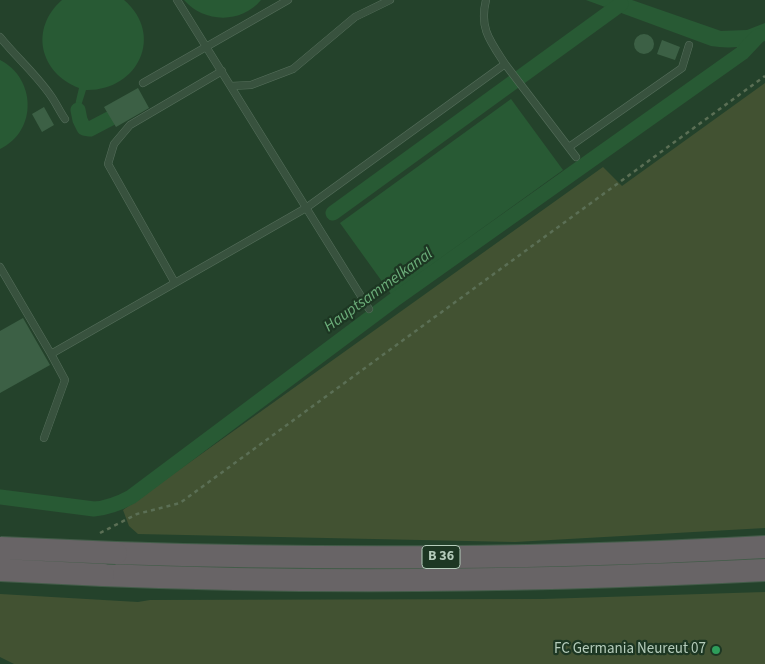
<!DOCTYPE html>
<html>
<head>
<meta charset="utf-8">
<style>
  body { margin:0 }
  canvas { display:block; background:#24422b }
</style>
</head>
<body>
<canvas width="765" height="664"></canvas>
<script>
const context = document.querySelector('canvas').getContext('2d');
context.lineJoin = 'round';
function fillPath(path, color) { context.fillStyle = color; context.fill(path, 'evenodd'); }
function strokePath(path, color, width, dash) { context.strokeStyle = color; context.lineWidth = width; context.lineCap = dash ? 'butt' : 'round'; context.setLineDash(dash || []); context.stroke(path); }
function write(font, color, halo, rows, align = 'center') {
  context.font = font + ' "Source Sans 3",sans-serif'; context.lineWidth = 4.5; context.setLineDash([]); context.textBaseline = 'middle'; context.strokeStyle = halo; context.fillStyle = color; for (const [text, x, y, turn = 0] of rows) {
    context.save(); context.translate(x, y); context.rotate((+turn || 0) * Math.PI / 180); context.textAlign = isNaN(turn) ? turn : align; if (halo) context.strokeText(text, 0, 0); context.fillText(text, 0, 0); context.restore();
  }
}
fillPath(new Path2D(`
  M765,83V528L515,542L138,534L129,526L123,510L603,167L622,186Z
  M765,592V664H14L0,657V594L138,602L150,600L543,599Z`), '#425232');
fillPath(new Path2D(`
  M62,0H124C165,35 138,91 86,90L80,109L85,124L84,132H82C72,111 74,110 79,88C40,73 29,29 62,0Z
  M184,0H261C241,24 204,23 184,0Z
  M586,0H632L721,31L747,30L765,23V41C747,47 730,49 711,46Z
  M0,60C36,78 38,131 0,149Z
  M511,99L563,170L391,294L340,223Z`), '#285a34');
strokePath(new Path2D(`
  M78,110L80,120L84,128L90,129L111,118
  M333,213L621,4
  M0,497L94,509C108,508 118,504 131,497L394,300L742,53L758,36`), '#285a34', 15);
fillPath(new Path2D(`
  M634 44a10 10 0 1 1 20 0a10 10 0 1 1-20 0Z
  M662,40L680,47L675,60L657,54Z
  M138,88L149,108L116,127L104,107Z
  M44,107L54,125L42,132L32,114Z
  M23,318L50,365L0,393V331Z`), '#3c6045');
const service = new Path2D(`
  M177,0L369,309
  M486,0C479,28 490,41 505,64
  M0,37C16,57 36,74 51,96C56,103 60,112 65,119
  M143,83L288,0
  M231,86L251,85L293,69L355,17L390,0
  M569,147L682,68L689,45
  M0,267L51,354
  M175,283L108,164L114,144L130,125L222,71
  M44,438L65,380L51,354L306,208L505,64L576,157`);
const trunk = new Path2D(`
  M116,553C332,560 549,559 765,547
  M103,575C323,584 545,581 765,570`);
strokePath(service, '#566f5c', 8);
strokePath(trunk, '#435c49', 24);
strokePath(new Path2D(`
  M100,533L137,514L180,503L765,76`), '#5b6f55', 2.5, [4, 4]);
strokePath(service, '#38523e', 7);
strokePath(trunk, '#686466', 22);
const trunkBridge = new Path2D(`
  M0,548L116,553
  M0,570L103,575`);
strokePath(trunkBridge, '#435c49', 24, []);
strokePath(trunkBridge, '#686466', 22);
for (const [x, y, r, color] of [
  [716,650,5,"#2e9e5b"]
]) { const dot = new Path2D(); dot.arc(x, y, r, 0, 2 * Math.PI); context.fillStyle = color; context.fill(dot); strokePath(dot, '#1d3723', 2); }
for (const [x, y, w] of [
  [441,557,38]
]) { const box = new Path2D(); box.roundRect(x - w / 2, y - 11.5, w, 23, 4); context.fillStyle = '#1d3723'; context.fill(box); strokePath(box, '#b5ccbb', 1); }
write('bold 14px', '#b5ccbb', null, [
  ["B 36",441,557]
]);
write('15px', '#b5ccbb', '#1d3723', [
  ["FC Germania Neureut 07",706,650]
], 'right');
write('italic 16px', '#6cae7a', '#1d3723', [
  ["Hauptsammelkanal",379,291,-36]
]);
</script>
</body>
</html>
